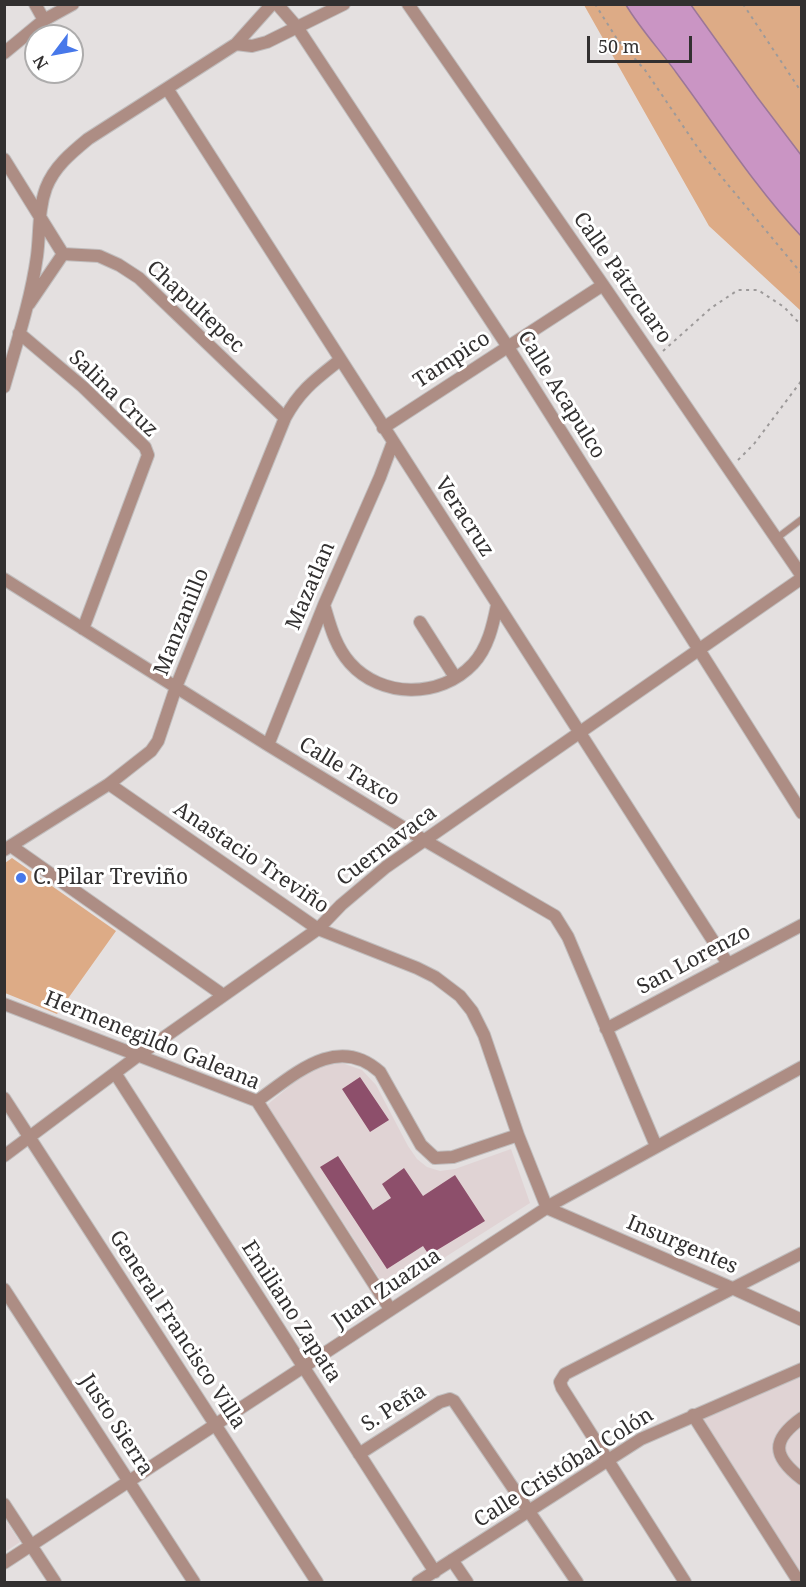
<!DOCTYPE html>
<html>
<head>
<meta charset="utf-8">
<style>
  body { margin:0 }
  #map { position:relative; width:806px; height:1587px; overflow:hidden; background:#e4e0e0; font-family:"Noto Serif",serif }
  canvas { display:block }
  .frame { position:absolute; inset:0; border:6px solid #323030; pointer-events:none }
  .north { position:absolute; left:24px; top:24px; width:60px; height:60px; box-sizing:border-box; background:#fff; border:2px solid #adacac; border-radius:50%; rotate:238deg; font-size:16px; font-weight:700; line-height:24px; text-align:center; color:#323030 }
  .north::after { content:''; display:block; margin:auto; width:21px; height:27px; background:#4778ea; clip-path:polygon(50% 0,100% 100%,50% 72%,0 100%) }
  .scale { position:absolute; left:587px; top:36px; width:105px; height:27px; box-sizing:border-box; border:3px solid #323030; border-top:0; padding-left:8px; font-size:18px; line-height:21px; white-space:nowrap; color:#323030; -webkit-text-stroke:4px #fff; paint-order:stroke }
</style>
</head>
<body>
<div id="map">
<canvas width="806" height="1587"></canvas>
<div class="frame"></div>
<div class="north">N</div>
<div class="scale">50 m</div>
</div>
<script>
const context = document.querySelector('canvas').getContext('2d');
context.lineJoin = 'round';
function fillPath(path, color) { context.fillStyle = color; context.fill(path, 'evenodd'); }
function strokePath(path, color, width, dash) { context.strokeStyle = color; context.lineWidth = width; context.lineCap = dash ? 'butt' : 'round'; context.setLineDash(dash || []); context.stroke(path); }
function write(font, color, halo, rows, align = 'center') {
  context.font = font + ' "Noto Serif",serif'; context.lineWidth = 6; context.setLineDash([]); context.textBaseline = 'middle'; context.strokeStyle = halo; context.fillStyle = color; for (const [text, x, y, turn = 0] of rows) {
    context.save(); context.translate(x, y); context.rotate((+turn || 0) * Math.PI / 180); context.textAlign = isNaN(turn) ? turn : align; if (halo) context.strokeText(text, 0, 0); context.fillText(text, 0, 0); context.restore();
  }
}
fillPath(new Path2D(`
  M339,1062L362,1070L376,1085L408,1146L417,1159L427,1167L440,1171L455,1169L511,1149L530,1203L389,1293L267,1105L308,1071L322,1063Z
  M801,1368V1582L693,1415Z
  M4,1518L20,1542L5,1552H4Z`), '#e0d3d4');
fillPath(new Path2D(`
  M584,5H801V311L709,226Z
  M12,858L116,931L57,1014L5,993V863Z`), '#ddab86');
const water = new Path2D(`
  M626,5H691L757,97L801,155V236C755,187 718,129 678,75C661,51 641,30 626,5Z`);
fillPath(water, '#ca95c4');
strokePath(water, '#9c7798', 1.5);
fillPath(new Path2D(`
  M360,1077L389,1120L370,1132L342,1089Z
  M338,1156L373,1210L391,1198L382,1184L404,1168L423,1196L455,1175L485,1221L429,1255L423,1246L387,1269L320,1167Z`), '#8d4f6b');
const service = new Path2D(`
  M777,538L802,519`);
const minor = new Path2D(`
  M35,4L44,20
  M277,4L297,27L508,347L802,813
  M408,4L603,285L802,576
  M236,44L272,4
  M4,53L44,20L73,4
  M168,90L728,964
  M4,159L63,254L29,304
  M63,254L99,256L119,265L139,278L285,418
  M19,333L83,387L145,447L148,455L83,629
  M4,387C16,345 31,300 37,256C40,233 38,210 46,188C54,167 71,153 88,139L236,44L252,46L267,42L344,4
  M383,428L603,285
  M4,579L268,745L424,840L555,916L568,937L656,1146
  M324,605C330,625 335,646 350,663C381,698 440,699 473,664C488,648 493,625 497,605
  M420,622L455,677
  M268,745L324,605L380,477L393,442
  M109,784L318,929L417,968L435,977L460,996L472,1011L484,1035L518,1135L547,1208L732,1288L802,1320
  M11,846L223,995
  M4,850L109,784L151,751L158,741L176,687L285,418C300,390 316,379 340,360
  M4,1004L257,1101L390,1309
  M606,1029L802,925
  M115,1073L435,1572
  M4,1098L317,1582
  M257,1101C294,1075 337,1033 380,1072L421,1145L435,1158L453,1157L518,1135
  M4,1156L139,1055L318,929L341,905L386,867L802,578
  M4,1289L194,1582
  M693,1415L799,1582
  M802,1418C771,1440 772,1456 802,1479
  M359,1454L440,1402L450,1399L454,1401L577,1582
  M4,1504L55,1582
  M452,1560L467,1582
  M4,1563L554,1203L802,1067
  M418,1582L641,1439L802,1369
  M685,1582L562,1388L560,1382L565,1374L802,1253`);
strokePath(service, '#c0bdbd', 8);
strokePath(minor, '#c0bdbd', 14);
strokePath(new Path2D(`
  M595,4L617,39L645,70L700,151L802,274
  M743,4L802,93
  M663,351L711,308L738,290H758L784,307L802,326
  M738,460L754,444L802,380`), '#9d9a9a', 2, [3, 4.5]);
strokePath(service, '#ad8d84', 6);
strokePath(minor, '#ad8d84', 12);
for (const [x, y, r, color] of [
  [21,878,6,"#4778ea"]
]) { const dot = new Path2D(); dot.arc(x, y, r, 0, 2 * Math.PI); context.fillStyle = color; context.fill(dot); strokePath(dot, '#fff', 2); }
write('21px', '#323030', '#fff', [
  ["Calle Pátzcuaro",622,278,55],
  ["Chapultepec",195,307,43],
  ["Tampico",452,360,-33],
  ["Salina Cruz",113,394,44],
  ["Calle Acapulco",561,395,58],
  ["Veracruz",464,517,57],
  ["Mazatlan",311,586,-67],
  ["Manzanillo",182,622,-68],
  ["Calle Taxco",349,772,31],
  ["Cuernavaca",387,846,-37],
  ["Anastacio Treviño",251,858,34],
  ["San Lorenzo",694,960,-28],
  ["Hermenegildo Galeana",152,1041,22],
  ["Insurgentes",682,1245,23],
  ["Juan Zuazua",387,1289,-34],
  ["Emiliano Zapata",291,1312,57],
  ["General Francisco Villa",177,1330,57],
  ["S. Peña",394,1408,-32],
  ["Justo Sierra",116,1425,57],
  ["Calle Cristóbal Colón",564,1468,-32]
]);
write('21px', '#323030', '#fff', [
  ["C. Pilar Treviño",33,878]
], 'left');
</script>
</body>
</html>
